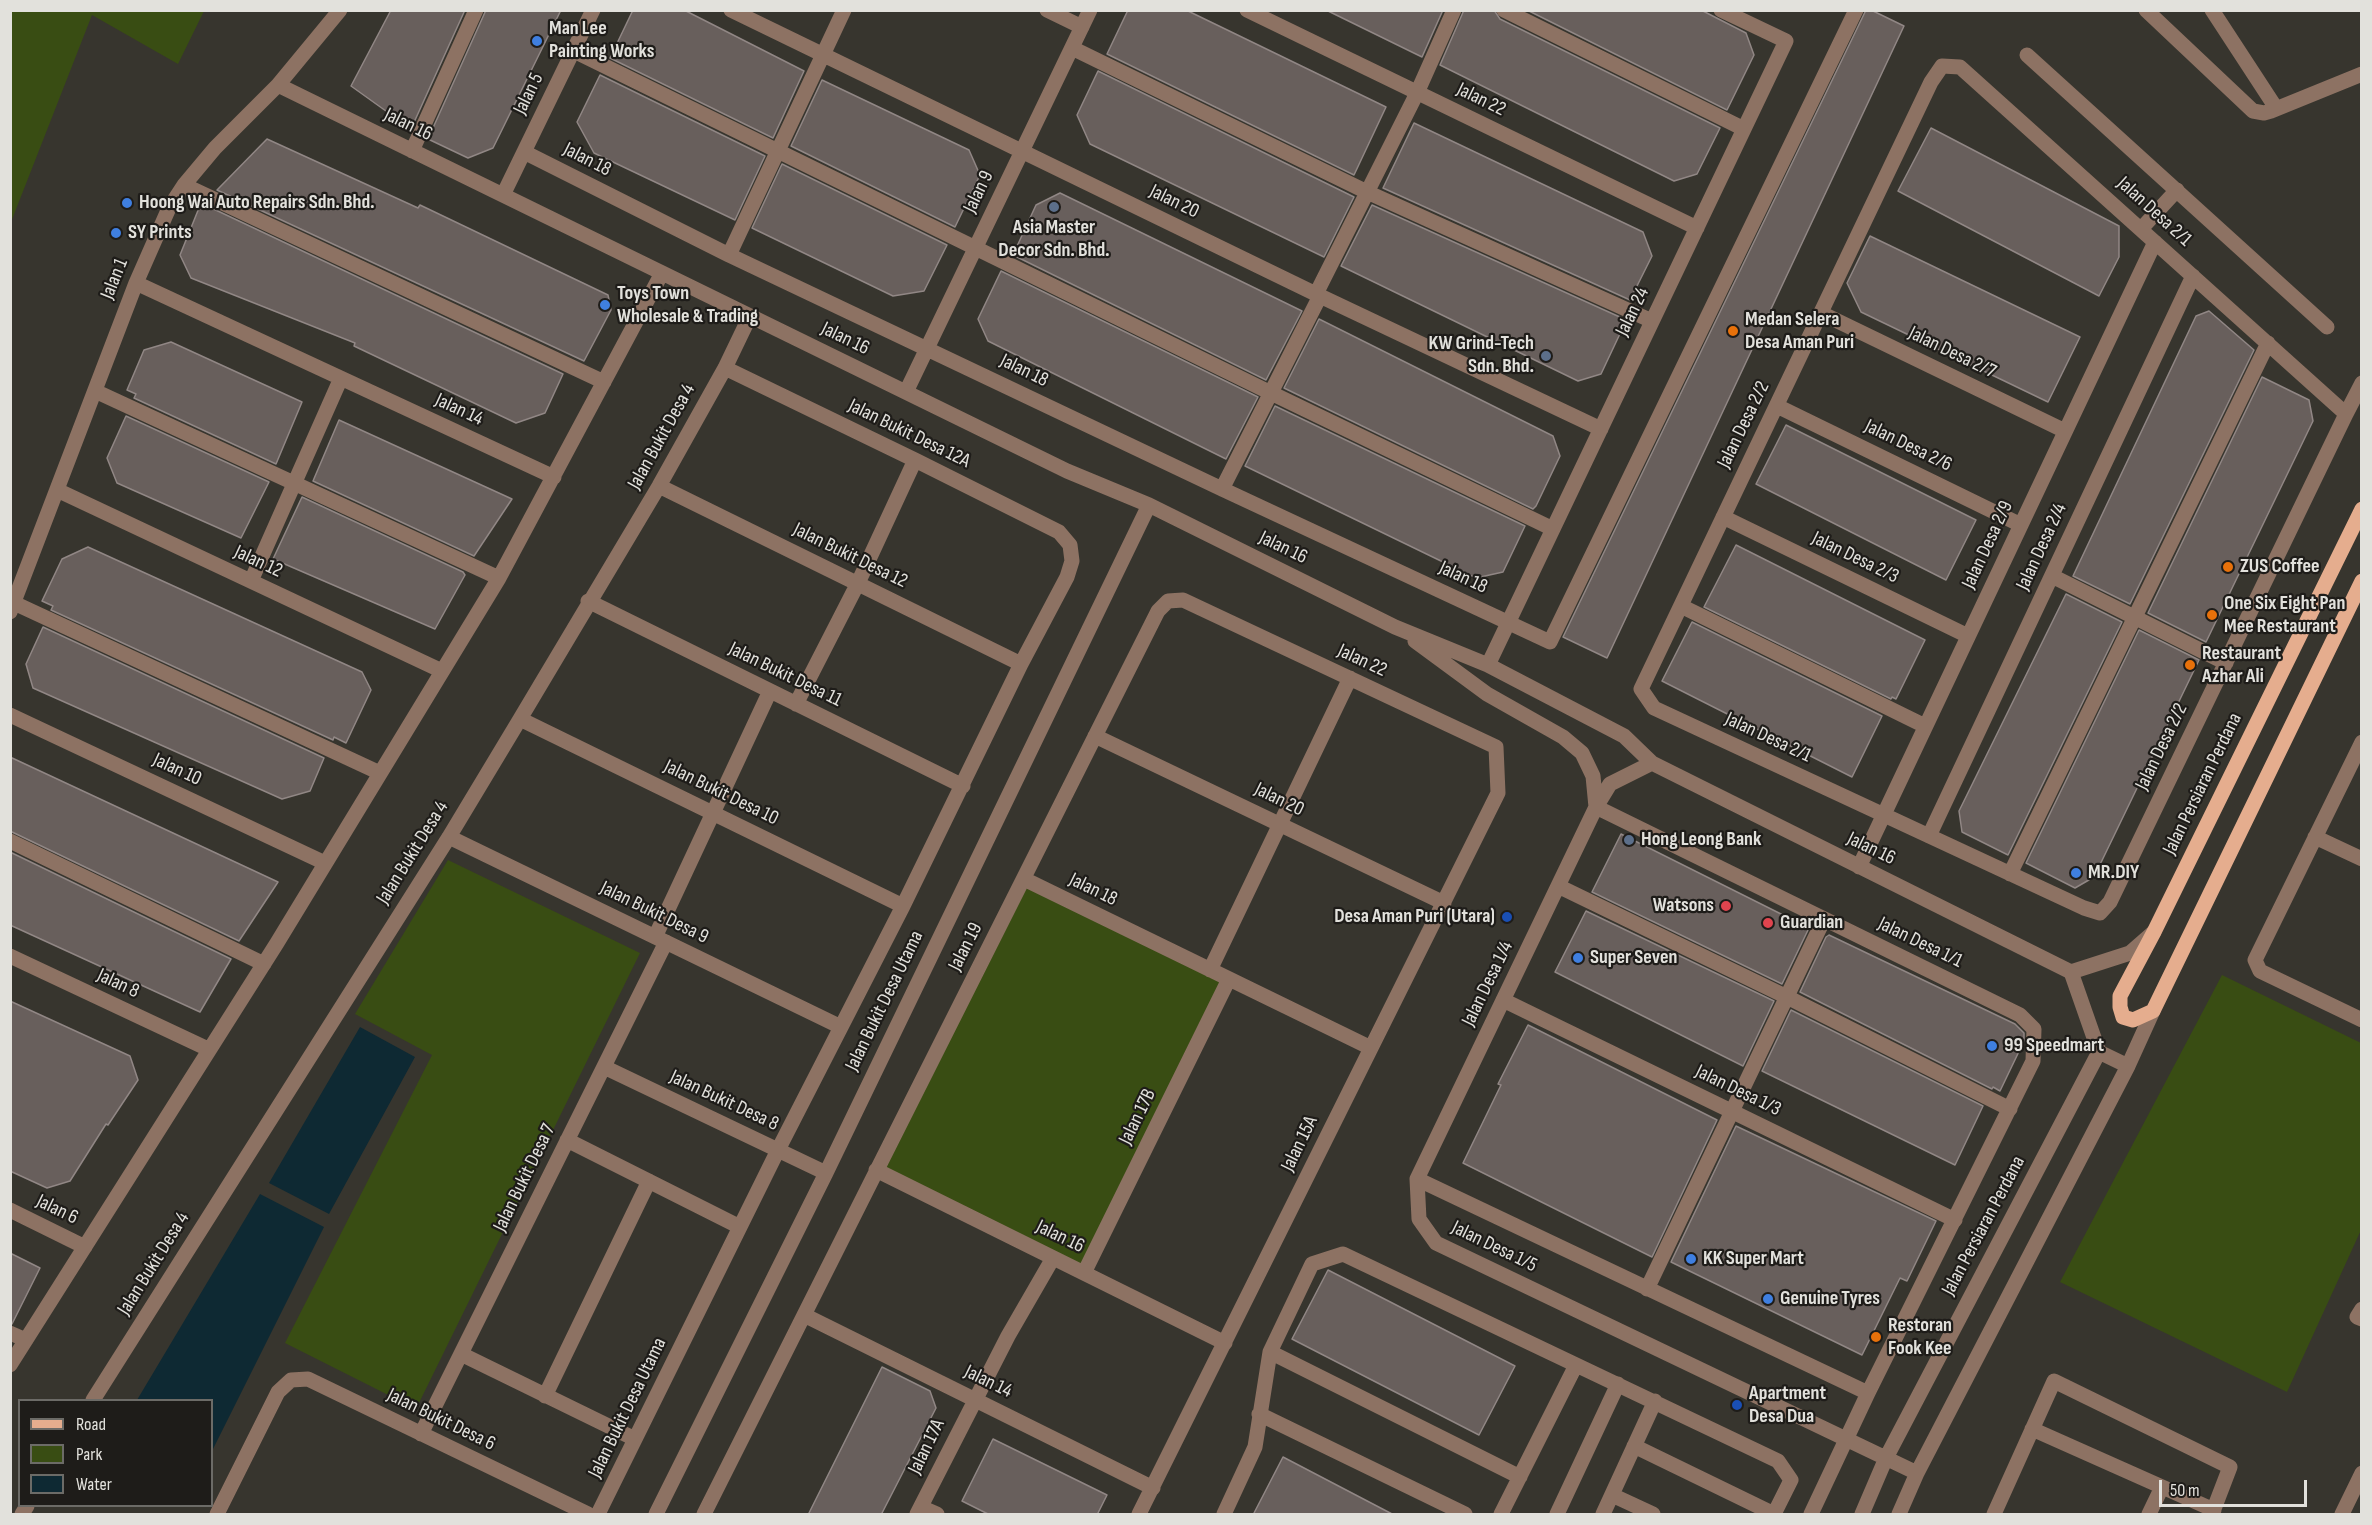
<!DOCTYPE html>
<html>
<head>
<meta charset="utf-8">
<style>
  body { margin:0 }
  #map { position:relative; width:2372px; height:1525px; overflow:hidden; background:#37352e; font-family:"Sofia Sans Condensed",sans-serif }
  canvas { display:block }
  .frame { position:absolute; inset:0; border:12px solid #e2e1dc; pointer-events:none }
  .legend { position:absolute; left:18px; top:1399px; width:195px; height:108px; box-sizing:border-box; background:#1e1c19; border:2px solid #6c6b67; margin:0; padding:8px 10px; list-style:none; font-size:18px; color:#e2e1dc }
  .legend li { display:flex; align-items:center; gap:12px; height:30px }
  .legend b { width:30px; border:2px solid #6c6b67 }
  .scale { position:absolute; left:2159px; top:1480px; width:148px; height:27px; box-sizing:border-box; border:3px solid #e2e1dc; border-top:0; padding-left:8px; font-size:18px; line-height:21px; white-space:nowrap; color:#e2e1dc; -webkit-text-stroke:4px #1e1c19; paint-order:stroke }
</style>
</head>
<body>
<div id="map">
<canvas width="2372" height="1525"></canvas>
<div class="frame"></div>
<ul class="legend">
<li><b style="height:8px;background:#e5ad8e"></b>Road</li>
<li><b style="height:16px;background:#394d13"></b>Park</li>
<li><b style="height:16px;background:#0e2933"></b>Water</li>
</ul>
<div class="scale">50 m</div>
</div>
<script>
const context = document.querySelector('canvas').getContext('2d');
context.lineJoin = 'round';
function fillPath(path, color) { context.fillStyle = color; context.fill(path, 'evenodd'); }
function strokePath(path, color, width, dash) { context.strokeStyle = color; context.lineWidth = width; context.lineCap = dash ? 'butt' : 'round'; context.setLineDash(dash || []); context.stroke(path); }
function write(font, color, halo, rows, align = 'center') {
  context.font = font + ' "Sofia Sans Condensed",sans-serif'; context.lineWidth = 4.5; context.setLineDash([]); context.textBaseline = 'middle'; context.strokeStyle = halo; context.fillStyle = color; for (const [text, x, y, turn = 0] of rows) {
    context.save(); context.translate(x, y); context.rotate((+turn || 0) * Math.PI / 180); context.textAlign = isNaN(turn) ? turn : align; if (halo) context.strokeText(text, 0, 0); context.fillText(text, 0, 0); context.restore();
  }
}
fillPath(new Path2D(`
  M11,10L204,11L178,64L92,15L11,222Z
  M448,860L640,953L416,1409L285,1343L432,1055L355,1014Z
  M1024,879L1229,979L1084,1273L876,1170Z
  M2222,975L2361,1043V1230L2287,1392L2060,1282Z`), '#394d13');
fillPath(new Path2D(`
  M360,1027L415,1057L329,1214L269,1183Z
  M260,1194L324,1227L212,1451V1400H137Z`), '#0e2933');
const building = new Path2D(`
  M391,10H465L411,129L351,86Z
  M486,10H561L493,148L468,158L428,139Z
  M633,10H684L804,71L773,138L610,58Z
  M1128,10H1186L1386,107L1354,175L1107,54Z
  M1326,10H1443L1422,57Z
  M1464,10H1494L1500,19L1720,128L1697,174L1674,181L1440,65Z
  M1527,10H1701L1746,33L1754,55L1727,110Z
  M1866,10H1871L1904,26L1607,658L1563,637Z
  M1098,71L1354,197L1324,257L1090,144L1077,115Z
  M600,75L765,156L735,220L594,153L577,122Z
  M822,80L969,150L980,175L955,227L791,146Z
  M1414,123L1643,232L1652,256L1630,300L1383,188Z
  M1931,128L2119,226V257L2099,296L1898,191Z
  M267,139L418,208L420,205L608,295L611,310L584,361L217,190Z
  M782,164L947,245L924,291L893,296L752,228Z
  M1060,193L1302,311L1266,380L1013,255L1036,205Z
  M203,204L563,374L545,413L516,423L354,346L355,343L191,278L180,255L199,208Z
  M1372,205L1622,318L1626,321L1601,374L1578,381L1341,266Z
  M1870,236L2080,337L2048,402L1861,312L1847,283Z
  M1001,271L1258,397L1227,457L1226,459L988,341L978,319Z
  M2209,311L2254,350L2130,604L2073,576L2196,316Z
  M1319,319L1553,436L1560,456L1536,506L1533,509L1284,388Z
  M171,342L302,402L276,464L134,398L136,394L127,390L144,350Z
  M2262,377L2309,400L2313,421L2206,642L2148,613Z
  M1275,406L1525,526L1503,572L1476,578L1245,466Z
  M126,416L269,482L241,538L117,483L107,458Z
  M339,420L512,499L474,556L313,481Z
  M1786,425L1976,520L1946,580L1756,484Z
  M302,497L463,572L465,575L435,629L273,559Z
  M1736,545L1925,640L1896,699L1892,697L1891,699L1704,607Z
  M88,547L362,672L371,690L346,743L334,737L333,740L51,610L53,606L42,601L62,559Z
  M2066,594L2122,622L2008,855L1962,832L1959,811Z
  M1692,622L1882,716L1852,777L1662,681Z
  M43,627L324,758L310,791L282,799L33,688L26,664Z
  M2139,630L2199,660L2094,877L2075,888L2026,863Z
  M10,757L278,882L239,941L10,831Z
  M1621,834L1809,928L1782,984L1592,892Z
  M10,852L231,959L200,1012L10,925Z
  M1586,911L1774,1001L1743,1066L1555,972Z
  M1829,935L2015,1024L2024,1033V1041L2000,1091L1993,1087L1992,1089L1800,992L1826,937Z
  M10,1001L130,1056L138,1080L108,1125L106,1124L70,1181L47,1188L10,1171Z
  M1791,1010L1983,1106L1955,1165L1762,1071Z
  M1528,1025L1717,1120L1652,1257L1463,1163L1501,1085L1498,1084Z
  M1736,1126L1936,1221L1907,1281L1900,1278L1862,1355L1671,1262Z
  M10,1253L40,1268L12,1324L10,1323Z
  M1328,1270L1515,1366L1479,1435L1292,1339Z
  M882,1367L930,1391L936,1408L881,1515H808Z
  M993,1439L1107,1495L1097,1515H990L962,1501Z
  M1283,1457L1394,1515H1253Z`);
fillPath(building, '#685f5c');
strokePath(building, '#918785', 1.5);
strokePath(new Path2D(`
  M731,10L1320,296L1601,429
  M1047,10L1082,27
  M1247,10L1697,228
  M1504,10L1744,129
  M2146,10L2253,111L2264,113L2271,111L2362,74
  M2212,10L2276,108
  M1072,48L1367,192L1652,321
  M574,51L1271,393L1553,529
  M2027,55L2327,327
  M278,85L1067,471L1149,505L1395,627L1488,665L1624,736L1652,763L2071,972L2130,953L2154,932
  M412,151L476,10
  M524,152L729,255L1222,489L1550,642L1856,10
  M184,185L604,382
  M503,195L593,10
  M2141,229L2177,190
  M729,255L844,10
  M136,283L554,477
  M1316,294L1417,93L1454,10
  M1821,313L2065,431
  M95,391L499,578
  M906,392L1090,10
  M1777,406L2021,525
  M2346,414L1960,67L1942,66L1931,82L1641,689L1654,708L2084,908L2100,913L2110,902L2346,414L2362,383
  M659,486L1021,664
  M1222,489L1320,296
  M57,490L442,671
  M1723,517L1968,636
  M2052,576L2226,663
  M251,581L341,378
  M588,601L963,786
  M14,603L380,773
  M1681,606L1925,726
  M10,612L136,283L169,208L184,185L215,148L278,85L340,10
  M1415,641L1487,694L1563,737L1582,753L1593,776L1596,807
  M1488,665L1786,41L1721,10
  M796,704L858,583L915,460
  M10,715L325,863
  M520,719L903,906
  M1095,736L1444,903
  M2362,742L2255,960L2260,971L2362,1020
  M1652,763L1610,784L1596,807L1417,1179L1419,1219L1436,1243L1917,1473
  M1596,807L2020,1015L2034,1029L2033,1061L1868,1393L1811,1514
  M1929,836L2193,276
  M449,837L841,1027
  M2315,837L2362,859
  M10,841L264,964
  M1859,867L2155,242
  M2010,874L2268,343
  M1024,879L1371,1048
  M1558,886L1787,997L2010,1109
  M655,937L770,691
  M10,956L208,1049
  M1210,970L1350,678
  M2071,972L2099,1052
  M1503,1000L1955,1220
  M2099,1052L2128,1066
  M604,1067L826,1173
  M567,1140L740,1227
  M876,1170L1225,1343
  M1417,1179L1868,1393
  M10,1210L85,1247
  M1084,1273L1229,979
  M1647,1289L1824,919
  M2362,1309L2357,1317L2362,1319
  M804,1315L1153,1488
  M10,1333L26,1340
  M1270,1352L1520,1477
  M461,1354L635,1439
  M10,1365L277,943L499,578L662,273
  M545,1396L649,1181
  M93,1400L449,837L520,719L659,486L725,368L750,316
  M1259,1414L1465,1514
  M2032,1429L2214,1510
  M421,1434L666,942
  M1634,1446L1774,1514
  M1612,1495L1653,1514
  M921,1507L937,1514
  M22,1514L27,1506
  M217,1514L278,1392L291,1380L308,1379L588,1514
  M598,1514L778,1150L903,906L1021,664L1067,577L1072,561L1070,545L1059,532L915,460L725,368
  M656,1514L826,1173L1149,505
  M704,1514L1158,611L1168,601L1183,600L1496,747L1498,793L1139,1514
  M917,1514L1008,1336L1053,1258
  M1224,1514L1255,1447L1270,1352L1312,1264L1343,1254L1778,1461L1791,1480L1774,1514
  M1501,1514L1576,1365
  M1557,1514L1618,1384
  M1603,1514L1655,1401
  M1862,1514L1886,1458L2099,1052
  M1899,1514L1917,1473L2128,1066L2153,1011
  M1994,1514L2054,1381L2230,1467L2212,1514
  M2149,1514L2162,1487
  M2342,1514L2362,1473`), '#8d7263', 15);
strokePath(new Path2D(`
  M2362,509L2154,932L2120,996V1007L2123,1017L2133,1020L2153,1011L2362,581`), '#e5ad8e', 15);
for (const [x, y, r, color] of [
  [537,41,6,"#3f7fe0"],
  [127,203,6,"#3f7fe0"],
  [1054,207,6,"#5c6f8a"],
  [116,233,6,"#3f7fe0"],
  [605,305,6,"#3f7fe0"],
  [1733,331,6,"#e8710a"],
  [1546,356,6,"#5c6f8a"],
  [2228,567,6,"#e8710a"],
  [2212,615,6,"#e8710a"],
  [2190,665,6,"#e8710a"],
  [1629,840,6,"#5c6f8a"],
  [2076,873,6,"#3f7fe0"],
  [1726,906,6,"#e0444e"],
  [1507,917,6,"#1a4fb4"],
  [1768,923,6,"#e0444e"],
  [1578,958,6,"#3f7fe0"],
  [1992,1046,6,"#3f7fe0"],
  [1691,1259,6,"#3f7fe0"],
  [1768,1299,6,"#3f7fe0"],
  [1876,1337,6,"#e8710a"],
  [1737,1405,6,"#1a4fb4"]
]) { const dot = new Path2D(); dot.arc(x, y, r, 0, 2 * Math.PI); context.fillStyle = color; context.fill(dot); strokePath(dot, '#1e1c19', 2); }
write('bold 20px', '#e2e1dc', '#1e1c19', [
  ["Man Lee",549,29],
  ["Painting Works",549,52],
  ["Hoong Wai Auto Repairs Sdn. Bhd.",139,203],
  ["Asia Master",1054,228,"center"],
  ["Decor Sdn. Bhd.",1054,251,"center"],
  ["SY Prints",128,233],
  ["Toys Town",617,294],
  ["Wholesale & Trading",617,317],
  ["Medan Selera",1745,320],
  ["Desa Aman Puri",1745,343],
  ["KW Grind-Tech",1534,344,"right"],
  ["Sdn. Bhd.",1534,367,"right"],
  ["ZUS Coffee",2240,567],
  ["One Six Eight Pan",2224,604],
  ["Mee Restaurant",2224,627],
  ["Restaurant",2202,654],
  ["Azhar Ali",2202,677],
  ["Hong Leong Bank",1641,840],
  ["MR.DIY",2088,873],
  ["Watsons",1714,906,"right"],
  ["Desa Aman Puri (Utara)",1495,917,"right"],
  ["Guardian",1780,923],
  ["Super Seven",1590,958],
  ["99 Speedmart",2004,1046],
  ["KK Super Mart",1703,1259],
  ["Genuine Tyres",1780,1299],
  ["Restoran",1888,1326],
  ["Fook Kee",1888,1349],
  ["Apartment",1749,1394],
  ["Desa Dua",1749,1417]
], 'left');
write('20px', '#e2e1dc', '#1e1c19', [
  ["Jalan 5",529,94,-64],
  ["Jalan 22",1481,100,26],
  ["Jalan 16",408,125,26],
  ["Jalan 18",587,160,27],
  ["Jalan 9",979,192,-64],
  ["Jalan 20",1174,202,26],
  ["Jalan Desa 2/1",2154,212,42],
  ["Jalan 1",115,279,-68],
  ["Jalan 24",1633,312,-64],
  ["Jalan 16",845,339,26],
  ["Jalan Desa 2/7",1952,353,26],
  ["Jalan 18",1024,371,26],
  ["Jalan 14",459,410,25],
  ["Jalan Desa 2/2",1744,425,-64],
  ["Jalan Bukit Desa 12A",909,434,26],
  ["Jalan Bukit Desa 4",662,437,-61],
  ["Jalan Desa 2/6",1908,446,26],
  ["Jalan Desa 2/9",1988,545,-65],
  ["Jalan Desa 2/4",2042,547,-65],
  ["Jalan 16",1283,548,26],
  ["Jalan Bukit Desa 12",850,556,26],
  ["Jalan Desa 2/3",1855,558,26],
  ["Jalan 12",258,562,25],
  ["Jalan 18",1463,578,25],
  ["Jalan 22",1362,661,25],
  ["Jalan Bukit Desa 11",785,675,26],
  ["Jalan Desa 2/1",1768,738,25],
  ["Jalan Desa 2/2",2162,747,-64],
  ["Jalan 10",177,770,25],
  ["Jalan Persiaran Perdana",2203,784,-64],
  ["Jalan Bukit Desa 10",721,793,26],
  ["Jalan 20",1279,800,26],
  ["Jalan 16",1871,849,26],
  ["Jalan Bukit Desa 4",413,853,-58],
  ["Jalan 18",1093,890,26],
  ["Jalan Bukit Desa 9",654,913,26],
  ["Jalan Desa 1/1",1920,943,26],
  ["Jalan 19",966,947,-63],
  ["Jalan 8",118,984,25],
  ["Jalan Desa 1/4",1488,984,-64],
  ["Jalan Bukit Desa Utama",885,1001,-64],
  ["Jalan Desa 1/3",1738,1091,26],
  ["Jalan Bukit Desa 8",724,1101,25],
  ["Jalan 17B",1138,1117,-64],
  ["Jalan 15A",1300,1144,-64],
  ["Jalan Bukit Desa 7",525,1178,-64],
  ["Jalan 6",57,1210,26],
  ["Jalan Persiaran Perdana",1984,1226,-62],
  ["Jalan 16",1060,1237,26],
  ["Jalan Desa 1/5",1494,1247,26],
  ["Jalan Bukit Desa 4",154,1264,-58],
  ["Jalan 14",988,1382,26],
  ["Jalan Bukit Desa Utama",628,1408,-64],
  ["Jalan Bukit Desa 6",441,1420,26],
  ["Jalan 17A",927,1447,-64]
]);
</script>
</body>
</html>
